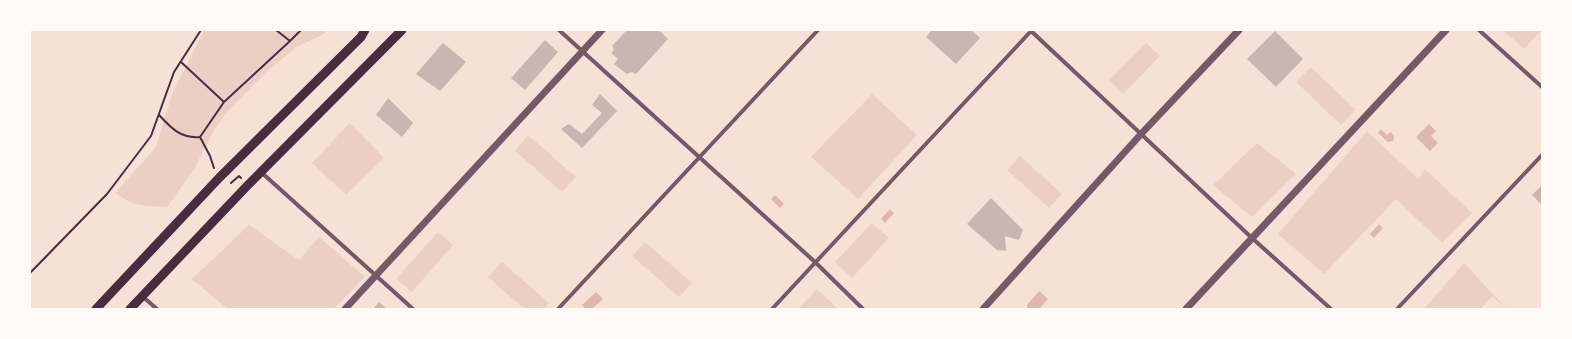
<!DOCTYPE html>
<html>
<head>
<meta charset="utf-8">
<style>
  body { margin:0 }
  #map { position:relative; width:1572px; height:339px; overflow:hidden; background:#f7e1d7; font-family:"Sofia Sans Condensed",sans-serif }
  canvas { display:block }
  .frame { position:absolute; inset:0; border:31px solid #fffaf5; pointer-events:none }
</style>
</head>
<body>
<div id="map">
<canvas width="1572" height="339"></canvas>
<div class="frame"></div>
</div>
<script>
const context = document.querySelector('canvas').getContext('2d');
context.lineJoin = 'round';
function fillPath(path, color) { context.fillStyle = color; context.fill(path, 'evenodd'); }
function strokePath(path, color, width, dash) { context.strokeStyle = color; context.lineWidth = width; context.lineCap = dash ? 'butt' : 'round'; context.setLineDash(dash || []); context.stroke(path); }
fillPath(new Path2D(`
  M204,30H328L322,35L297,47L265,73L229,110L216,127L194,169L170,203L167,207L147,206L135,204L128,201L115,193L155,148L159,138L164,119L173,92Z
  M1503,30H1542L1524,49Z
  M1146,43L1160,56L1123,94L1109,80Z
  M1311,67L1356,110L1341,125L1296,82Z
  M872,94L917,135L858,199L811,157Z
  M350,123L384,158L346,195L312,163Z
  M1367,131L1418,179L1425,169L1472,213L1442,243L1396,199L1324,274L1278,234Z
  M528,135L576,177L562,192L515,151Z
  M1257,143L1296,174L1252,217L1213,185Z
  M1020,156L1062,194L1049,208L1007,170Z
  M872,223L889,238L852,278L835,262Z
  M249,225L299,260L319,237L365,277L334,309H228L192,279Z
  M438,232L453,245L412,292L396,279Z
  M645,242L692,283L679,297L632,256Z
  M502,262L549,303L544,309H524L488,277Z
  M1464,263L1506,308L1492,296L1481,309H1424Z
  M817,289L838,309H798Z`), '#ebcfc5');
fillPath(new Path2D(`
  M1429,124L1436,131L1431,136L1438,143L1430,151L1416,137Z
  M1381,129L1387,135L1391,132L1394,137L1393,141L1388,142L1378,133Z
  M775,195L784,204L780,208L771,199Z
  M890,209L894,213L885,223L881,219Z
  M1379,224L1383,228L1374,238L1370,234Z
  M1039,291L1048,299L1039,309H1027V305Z
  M596,292L603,299L592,309H586L582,305Z`), '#dcb8b0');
fillPath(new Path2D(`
  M627,30H659L668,39L636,74L632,72L627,74L614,64L618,59L611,53L614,50L612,46Z
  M932,30H971L980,38L956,64L926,37Z
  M1275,31L1303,59L1276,87L1247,59Z
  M545,40L558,52L525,90L511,78Z
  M443,43L466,62L440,91L416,74Z
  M600,94L617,111L582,148L561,129L569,124L582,134L602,113L592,105Z
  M388,98L413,123L402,137L376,115Z
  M1542,185V205L1532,195Z
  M991,198L1023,230L1019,240L1005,236L1006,251L997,250L967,224Z
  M379,302L387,309H373Z`), '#ccb4b1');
strokePath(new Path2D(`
  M276,30L290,41L301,30
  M181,62L224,102L290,41
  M159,115C171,128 181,139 200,137L224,102
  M200,137L210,156L214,168
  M231,183L239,176L241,178
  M30,273L107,194L151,136L174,72L201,30`), '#4a2c40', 2);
strokePath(new Path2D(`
  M559,30L815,262L863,309
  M1030,30L1252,238L1331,309
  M1479,30L1542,87
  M261,172L413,309
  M142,296L157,309
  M558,309L818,30
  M772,309L1032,30
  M1397,309L1542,155`), '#755966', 4);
strokePath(new Path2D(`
  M345,309L602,30
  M983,309L1142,133L1239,30
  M1186,309L1446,30`), '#755966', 7);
strokePath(new Path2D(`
  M96,309L219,178L361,37L365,30
  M130,309L247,186L402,30`), '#4a2c40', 9);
</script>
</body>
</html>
